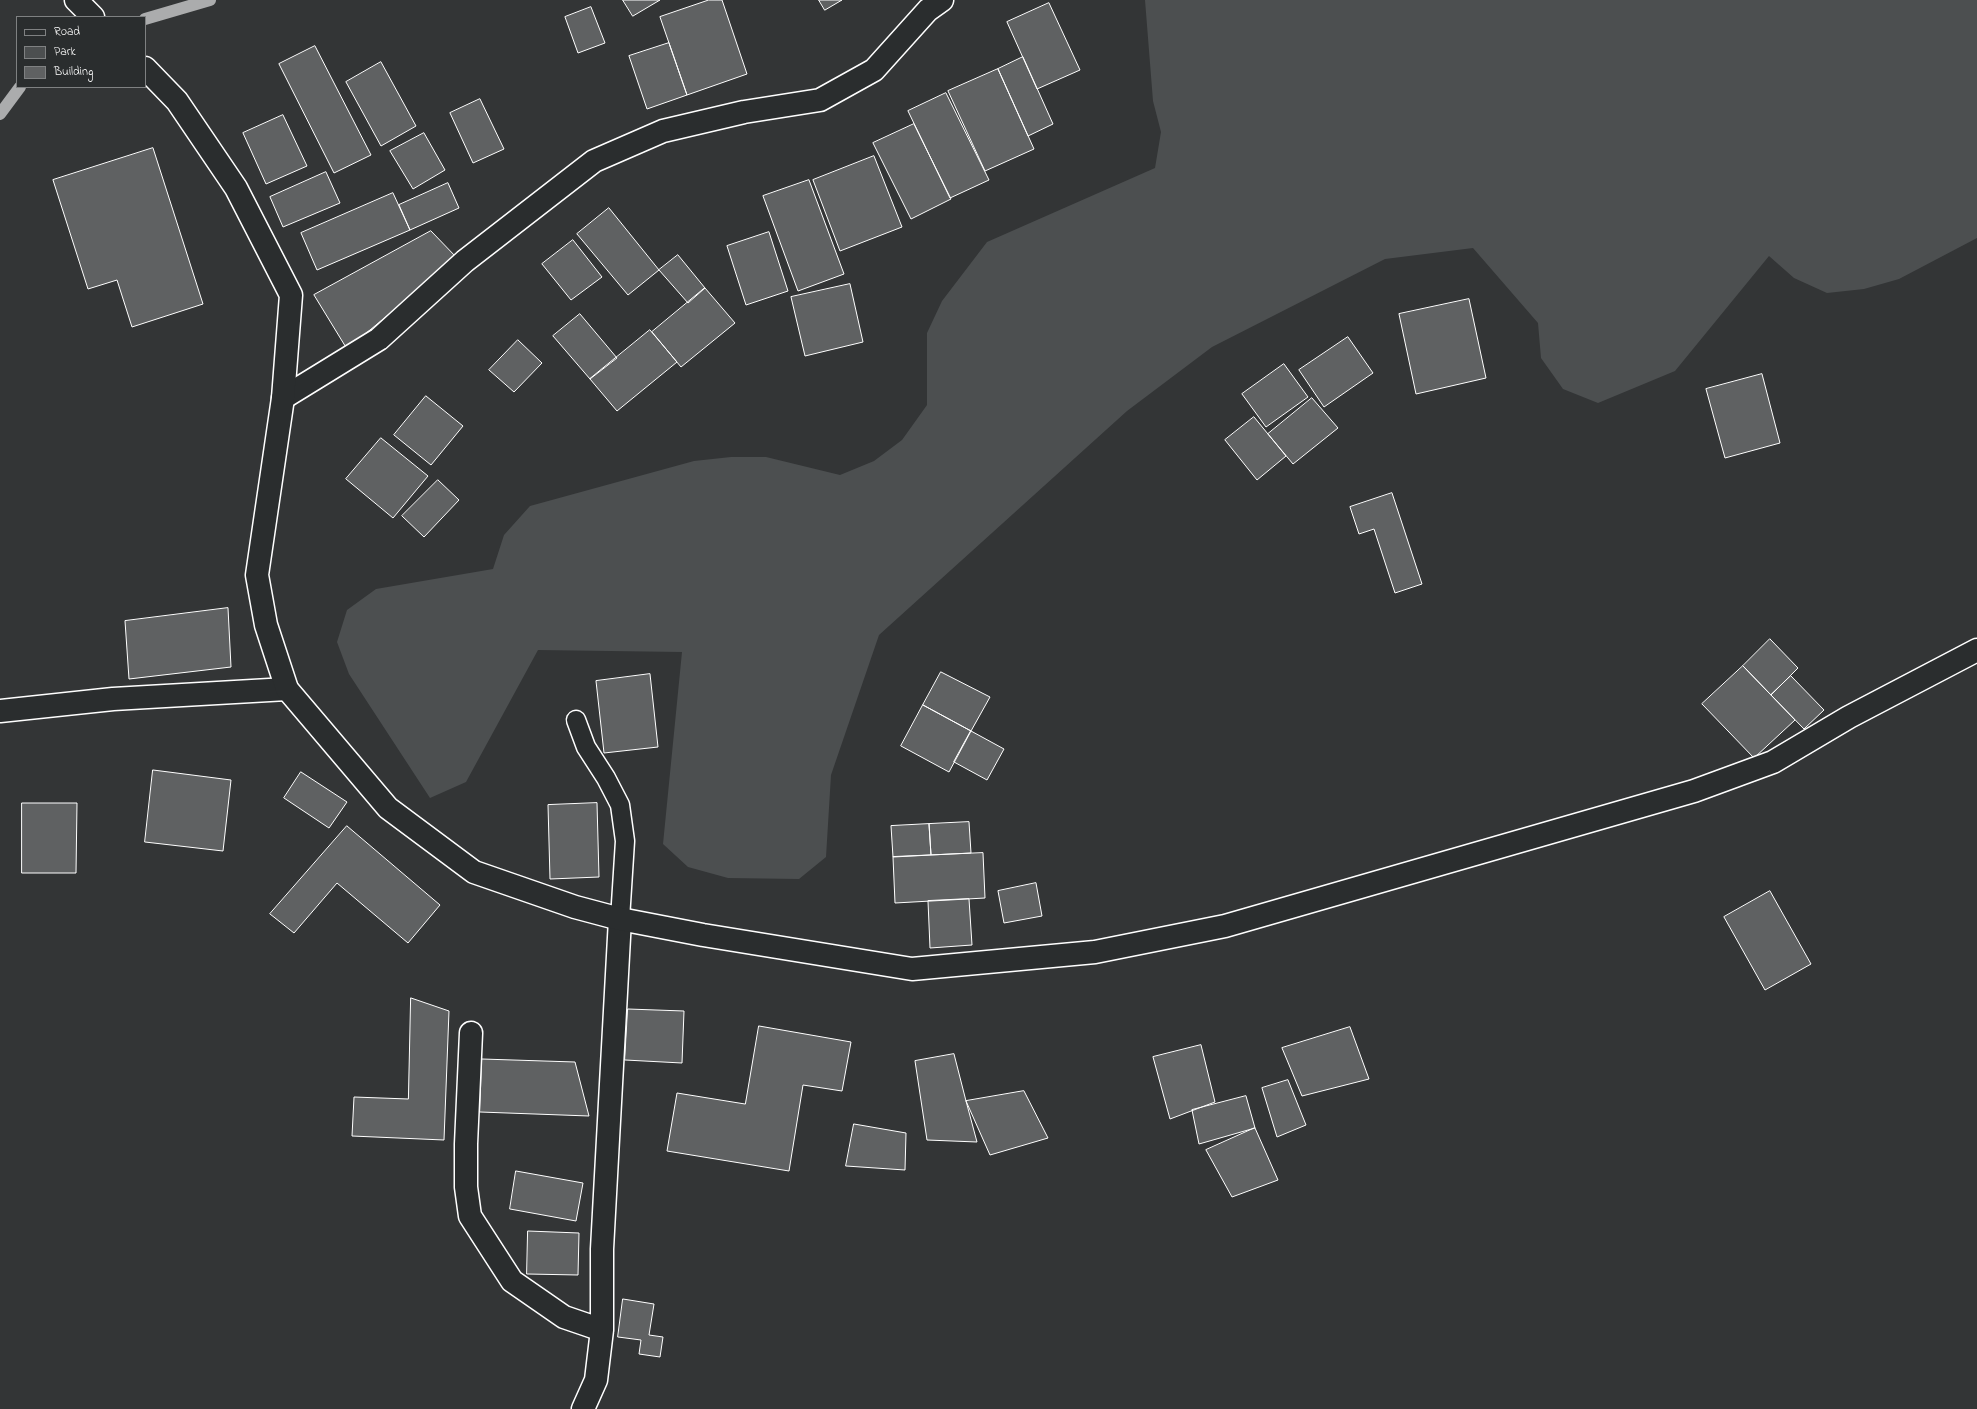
<!DOCTYPE html>
<html>
<head>
<meta charset="utf-8">
<style>
  body { margin:0 }
  #map { position:relative; width:1977px; height:1409px; overflow:hidden; background:#333536; font-family:"Indie Flower",sans-serif }
  canvas { display:block }
  .legend { position:absolute; left:16px; top:16px; width:130px; height:72px; box-sizing:border-box; background:#2a2d2e; border:1px solid #7f8182; margin:0; padding:5px 7px; list-style:none; font-size:12px; color:#fff }
  .legend li { display:flex; align-items:center; gap:8px; height:20px }
  .legend b { width:20px; border:1px solid #7f8182 }
</style>
</head>
<body>
<div id="map">
<canvas width="1977" height="1409"></canvas>
<ul class="legend">
<li><b style="height:5px;background:#2a2d2e"></b>Road</li>
<li><b style="height:11px;background:#4c4f50"></b>Park</li>
<li><b style="height:11px;background:#5f6162"></b>Building</li>
</ul>
</div>
<script>
const context = document.querySelector('canvas').getContext('2d');
context.lineJoin = 'round';
function fillPath(path, color) { context.fillStyle = color; context.fill(path, 'evenodd'); }
function strokePath(path, color, width, dash) { context.strokeStyle = color; context.lineWidth = width; context.lineCap = dash ? 'butt' : 'round'; context.setLineDash(dash || []); context.stroke(path); }
fillPath(new Path2D(`
  M1145,0H1977V238L1899,279L1864,289L1827,293L1794,278L1769,256L1675,371L1598,403L1563,389L1541,358L1538,323L1473,248L1385,259L1212,347L1127,411L879,635L831,775L826,857L799,879L728,878L688,867L663,844L682,652L538,650L466,782L430,798L349,674L337,642L347,610L376,589L493,569L504,535L530,506L694,461L731,457H766L840,475L874,461L902,440L927,405V333L942,301L987,242L1155,168L1161,132L1153,101Z`), '#4c4f50');
strokePath(new Path2D(`
  M145,19L210,0
  M0,114L20,87`), '#abacad', 12);
const building = new Path2D(`
  M623,0H660L633,16Z
  M709,0H722L747,74L687,95L660,17Z
  M819,0H842L825,10Z
  M1049,3L1080,70L1037,89L1007,22Z
  M591,7L605,43L578,53L565,17Z
  M669,43L687,95L647,109L629,56Z
  M315,46L371,155L334,173L279,64Z
  M1023,57L1053,124L1028,136L998,69Z
  M381,62L416,126L381,146L346,82Z
  M998,69L1034,149L985,171L948,91Z
  M946,93L989,180L950,198L908,111Z
  M480,99L504,149L473,163L450,113Z
  M283,115L307,166L266,184L243,133Z
  M914,124L951,199L911,219L873,143Z
  M424,133L445,170L413,189L390,151Z
  M153,148L203,304L132,327L117,280L88,289L53,180Z
  M874,156L902,227L840,251L813,180Z
  M326,172L340,203L283,227L270,197Z
  M809,180L844,274L798,291L763,196Z
  M448,183L459,208L410,230L399,205Z
  M393,193L410,230L317,270L301,233Z
  M609,208L659,270L628,295L577,234Z
  M431,231L457,258L347,349L314,295Z
  M769,232L788,291L746,305L727,246Z
  M573,240L602,277L571,300L542,264Z
  M678,255L705,288L688,303L659,270Z
  M850,284L863,342L805,356L791,297Z
  M705,288L735,323L681,367L652,332Z
  M1469,299L1486,378L1416,394L1399,314Z
  M580,314L617,358L590,379L553,336Z
  M650,330L677,362L617,411L590,379Z
  M1348,337L1373,373L1324,407L1299,370Z
  M518,340L542,363L514,392L489,370Z
  M1284,364L1308,397L1266,427L1242,394Z
  M1762,374L1780,443L1725,458L1706,389Z
  M426,396L463,426L431,465L394,435Z
  M1312,398L1338,428L1293,464L1268,434Z
  M1254,417L1286,456L1257,480L1225,440Z
  M381,438L428,476L393,518L346,479Z
  M438,480L459,500L424,537L402,516Z
  M1392,493L1422,584L1395,593L1374,529L1359,534L1350,507Z
  M228,608L231,667L129,679L125,621Z
  M1770,639L1798,668L1771,695L1743,666Z
  M1743,666L1795,720L1754,758L1702,704Z
  M941,672L990,697L971,731L923,705Z
  M650,674L658,747L604,753L596,681Z
  M1791,676L1824,710L1804,729L1771,695Z
  M923,705L971,731L949,772L901,746Z
  M971,731L1004,749L987,780L954,762Z
  M153,770L231,780L223,851L145,842Z
  M301,772L347,802L329,828L284,798Z
  M22,803H77L76,873H22Z
  M597,803L599,877L550,879L548,805Z
  M969,822L971,853L931,855L929,824Z
  M929,824L931,855L893,857L891,826Z
  M347,826L440,905L408,943L337,883L294,933L270,914Z
  M983,853L985,898L895,903L893,857Z
  M1036,883L1042,916L1004,923L998,891Z
  M1770,891L1811,964L1765,990L1724,917Z
  M969,899L972,945L930,948L928,901Z
  M411,998L449,1011L444,1140L352,1136L354,1097L408,1099Z
  M628,1009L684,1011L682,1063L625,1060Z
  M759,1026L851,1042L842,1091L803,1085L789,1171L667,1151L677,1093L745,1104Z
  M1350,1027L1369,1079L1302,1096L1282,1048Z
  M1201,1045L1215,1102L1170,1119L1153,1057Z
  M954,1054L966,1101L977,1142L927,1140L915,1061Z
  M482,1059L575,1062L589,1116L480,1112Z
  M1288,1080L1306,1125L1277,1137L1262,1088Z
  M1024,1091L1048,1138L990,1155L966,1101Z
  M1246,1096L1255,1128L1199,1144L1192,1110Z
  M854,1124L906,1133L905,1170L846,1166Z
  M1255,1128L1278,1180L1232,1197L1206,1150Z
  M516,1171L583,1183L576,1221L510,1209Z
  M528,1231L579,1233L578,1275L527,1274Z
  M623,1299L654,1304L649,1335L663,1337L660,1357L639,1354L641,1340L618,1337Z`);
fillPath(building, '#5f6162');
strokePath(building, '#fff', 1);
const service = new Path2D(`
  M576,720L586,747L606,778L620,805L625,841L620,919`);
const minor = new Path2D(`
  M283,398L379,339L465,261L594,161L663,131L744,112L820,100L874,70L928,10L942,0
  M0,711L113,699L287,689
  M471,1033L466,1144V1187L470,1216L512,1281L564,1317L602,1330
  M583,1409L596,1380L602,1330V1249L620,919`);
const primary = new Path2D(`
  M76,0L93,17
  M145,68L177,101L236,188L291,295L283,398L257,575L266,625L287,689L388,808L474,872L575,907L620,919L703,935L912,969L1095,952L1225,926L1694,791L1773,762L1849,717L1977,650`);
strokePath(service, '#fff', 21);
strokePath(minor, '#fff', 25);
strokePath(primary, '#fff', 25);
strokePath(service, '#2a2d2e', 18);
strokePath(minor, '#2a2d2e', 22);
strokePath(primary, '#2a2d2e', 22);
</script>
</body>
</html>
